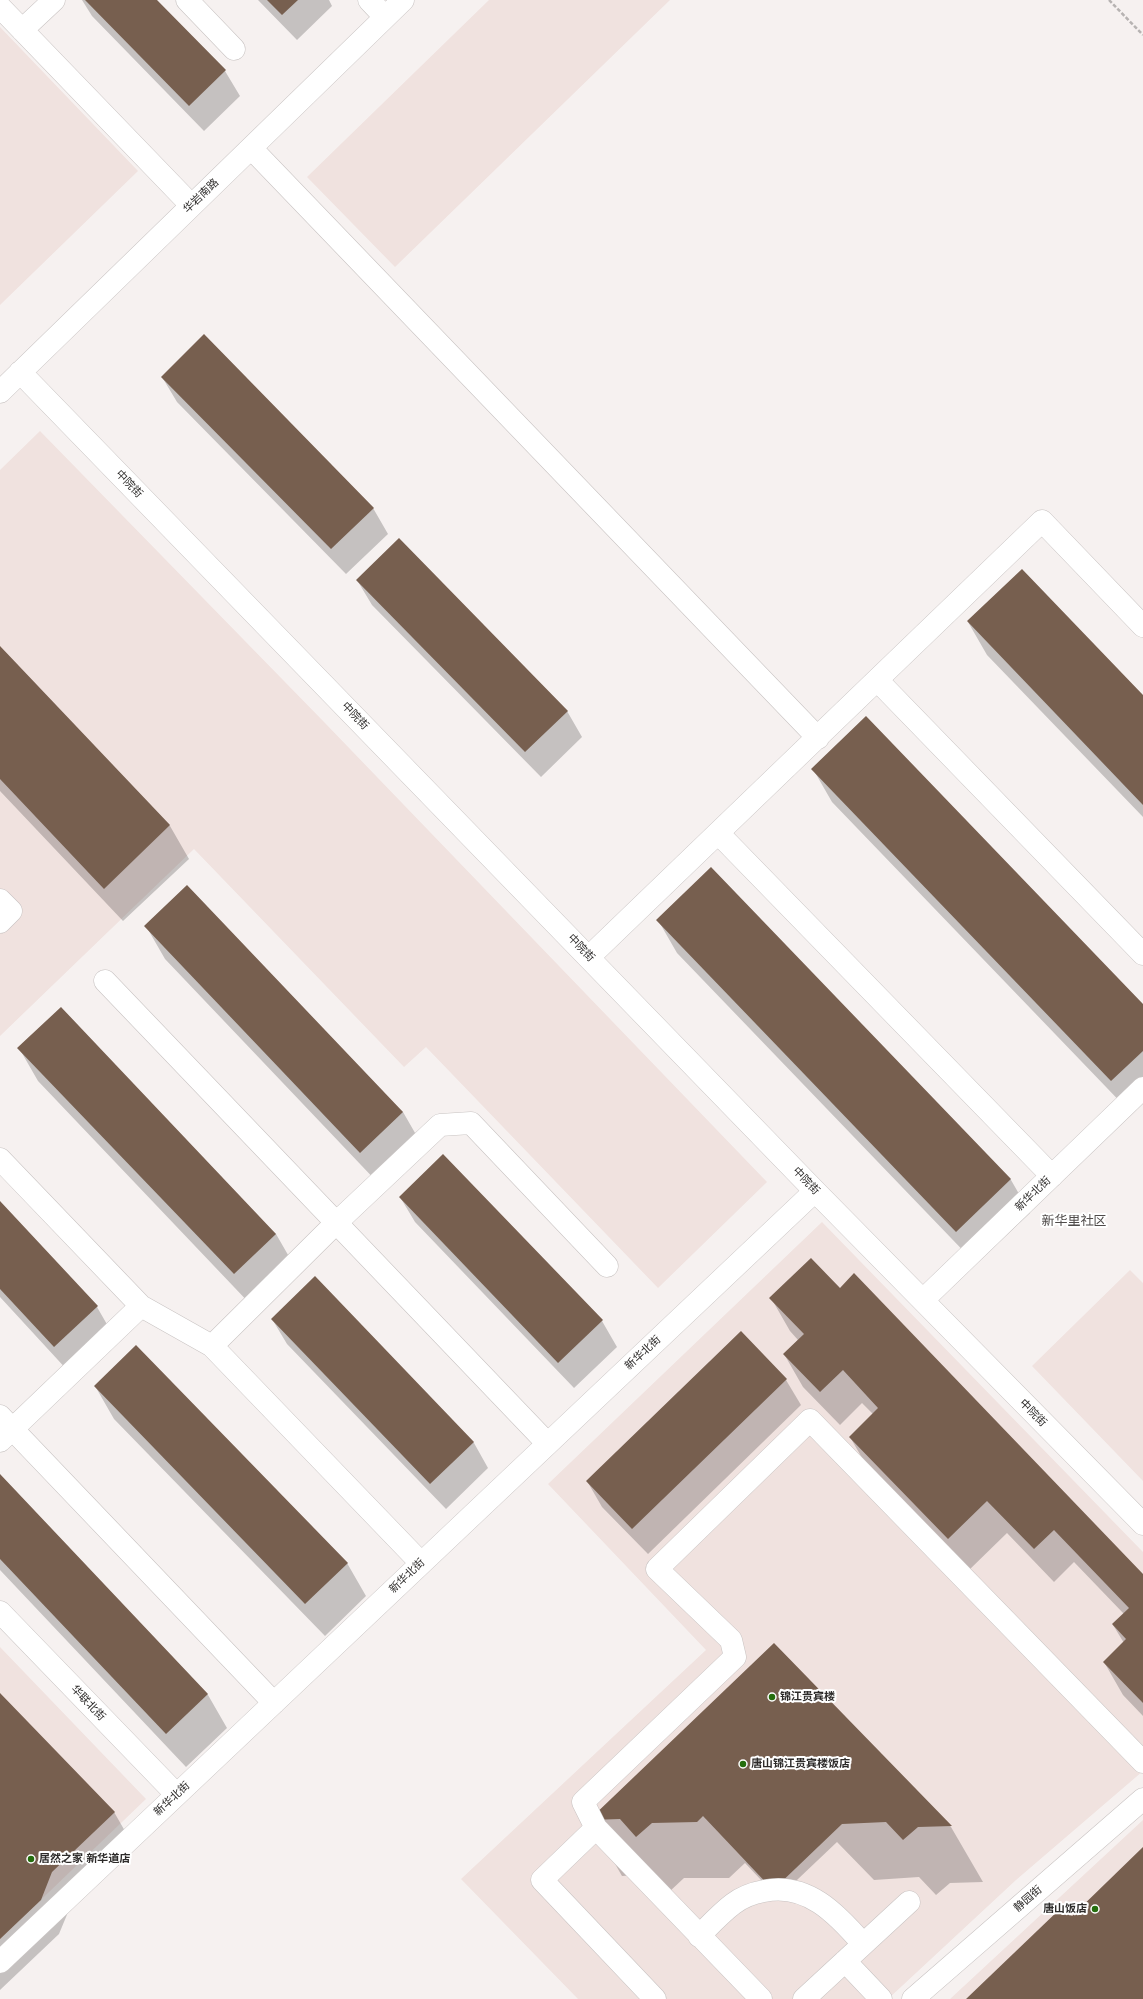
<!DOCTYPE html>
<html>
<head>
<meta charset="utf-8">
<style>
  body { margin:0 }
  canvas { display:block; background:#f6f1f0 }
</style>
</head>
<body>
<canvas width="1143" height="1999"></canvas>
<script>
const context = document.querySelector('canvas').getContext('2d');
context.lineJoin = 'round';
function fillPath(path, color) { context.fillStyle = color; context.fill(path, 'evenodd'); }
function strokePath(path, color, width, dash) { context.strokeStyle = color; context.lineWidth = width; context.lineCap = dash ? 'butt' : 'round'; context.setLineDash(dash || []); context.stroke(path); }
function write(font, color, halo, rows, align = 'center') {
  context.font = font + ' "Work Sans","Noto Sans SC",sans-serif'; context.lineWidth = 4; context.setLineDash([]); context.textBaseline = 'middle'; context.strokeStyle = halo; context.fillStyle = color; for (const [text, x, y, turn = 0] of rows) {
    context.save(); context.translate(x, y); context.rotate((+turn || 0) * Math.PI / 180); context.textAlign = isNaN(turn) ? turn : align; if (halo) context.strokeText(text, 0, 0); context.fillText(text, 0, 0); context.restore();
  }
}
fillPath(new Path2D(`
  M489,0H670L395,267L307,177Z
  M0,27L138,171L0,305Z
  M40,431L325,723L767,1182L658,1288L426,1047L404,1067L194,849L0,1036V470Z
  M822,1222L1143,1552V1771L1016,1880L888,1999H578L461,1879L706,1650L548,1484Z
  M1130,1270L1143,1283V1481L1032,1366Z
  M0,1647L146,1799L0,1939Z
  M1143,1820V1999H950Z`), '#f0e2df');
fillPath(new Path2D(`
  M82,0H156L225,71L240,96L204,131L92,16Z
  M258,0H329L332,6L297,40Z
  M162,377L373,508L388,534L346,574L177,402Z
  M357,580L567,711L582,737L541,777L372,605Z
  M968,622L1143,696V817L987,655Z
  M0,647L170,826L189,859L123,921L0,791Z
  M813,769L1143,1005V1102L1131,1113L832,802Z
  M711,868L1011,1180L1030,1213L976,1264L677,953L658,920Z
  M146,926L403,1112L422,1145L380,1185L165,959Z
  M19,1048L276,1234L295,1267L253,1307L38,1081Z
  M400,1197L602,1321L617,1347L574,1388L415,1222Z
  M0,1203L97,1307L112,1333L69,1372L0,1297Z
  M315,1277L474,1443L488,1468L446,1509L287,1344L272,1319Z
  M840,1289L1143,1575V1716L1123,1695L1104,1662L1124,1643L1113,1625L1124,1614L1074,1562L1054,1582L1007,1533L967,1572L869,1470L850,1437L873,1414L862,1403L840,1425L803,1387L784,1354L798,1340L790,1331L771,1298Z
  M741,1333L786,1380L801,1405L648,1554L602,1507L587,1481Z
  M95,1386L347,1563L366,1596L325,1636L114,1419Z
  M0,1475L208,1695L227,1728L186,1767L0,1570Z
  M774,1644L951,1827L983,1882L950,1883L936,1895L919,1877L874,1880L837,1842L778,1898L745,1863L729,1878H684L669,1892L653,1874L622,1876L590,1820Z
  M0,1694L114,1812L133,1845L71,1905L59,1934L0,1990Z`), '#0003');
fillPath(new Path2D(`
  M85,0H157L226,70L189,106Z
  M267,0H298L282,15Z
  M204,334L374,508L331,549L161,377Z
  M399,538L568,711L525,752L356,580Z
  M1022,569L1143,695V805L967,621Z
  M0,646L170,825L104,889L0,779Z
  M866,716L1143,1004V1051L1111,1081L811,769Z
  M711,867L1011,1179L956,1232L656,920Z
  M187,885L403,1112L360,1153L144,926Z
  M61,1007L276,1234L234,1274L17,1048Z
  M443,1154L603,1320L558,1363L399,1197Z
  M0,1201L98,1306L54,1347L0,1289Z
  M811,1258L840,1288L854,1273L1143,1574V1703L1103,1662L1126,1639L1112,1624L1129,1608L1054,1530L1034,1549L987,1501L948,1539L849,1437L878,1408L843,1370L820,1392L783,1354L804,1334L769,1298Z
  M315,1276L474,1442L430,1484L271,1319Z
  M741,1331L787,1379L632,1529L586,1481Z
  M136,1345L348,1563L305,1604L94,1386Z
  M0,1474L208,1694L166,1734L0,1559Z
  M774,1643L952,1826L918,1827L903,1840L886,1822L842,1824L773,1890L703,1816L697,1822L652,1823L636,1837L620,1819L589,1820Z
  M0,1693L115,1812L52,1872L41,1900L0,1939Z
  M1143,1847V1999H966L1062,1907L1072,1916Z`), '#775f4f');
const minor = new Path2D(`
  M187,0L234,49
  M369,0L385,17
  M0,7L191,205
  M22,30L54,0
  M251,148L818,738
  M20,372L815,1191L1143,1524
  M0,392L403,0
  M878,681L1143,954
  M718,833L1052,1176
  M0,900L11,911L0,922
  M589,957L1042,521L1143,626
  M105,981L547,1443
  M0,1159L141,1306
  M923,1300L1143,1088
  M212,1346L421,1563
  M0,1416L274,1703
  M0,1441L141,1306L212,1346L336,1223L440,1125L471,1123L607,1266
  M0,1612L176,1794
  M596,1828L583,1802L735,1657L731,1640L657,1569L810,1420L1143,1762
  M699,1936C710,1925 721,1913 733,1904C742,1897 753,1893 764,1891C807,1882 837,1914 863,1944
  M845,1961L881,1999
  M0,1962L815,1191
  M655,1999L542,1880L596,1828L761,1999
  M804,1999L909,1902
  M913,1999L1143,1799`);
strokePath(minor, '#c8c3c2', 23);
strokePath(new Path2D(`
  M1109,0L1143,35`), '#b7b3b2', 2.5, [4, 2]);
strokePath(minor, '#fff', 22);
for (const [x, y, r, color] of [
  [772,1697,4,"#256e0e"],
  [743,1764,4,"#256e0e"],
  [31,1859,4,"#256e0e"],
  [1095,1909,4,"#256e0e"]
]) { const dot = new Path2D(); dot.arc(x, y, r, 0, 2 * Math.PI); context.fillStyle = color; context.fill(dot); strokePath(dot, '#fff', 1.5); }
write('11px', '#2d2b2a', '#fff', [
  ["华岩南路",201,196,-44],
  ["中院街",129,484,46],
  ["中院街",355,716,46],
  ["中院街",581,948,46],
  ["中院街",806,1181,46],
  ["新华北街",1033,1194,-44],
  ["新华北街",643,1353,-43],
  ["中院街",1033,1413,45],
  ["新华北街",407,1576,-44],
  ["华联北街",88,1703,46],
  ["新华北街",172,1799,-43],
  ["静园街",1028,1899,-41]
]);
write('bold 11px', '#2d2b2a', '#fff', [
  ["锦江贵宾楼",780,1697],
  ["唐山锦江贵宾楼饭店",751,1764],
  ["居然之家 新华道店",39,1859],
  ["唐山饭店",1087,1909,"right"]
], 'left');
write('13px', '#4f4b4a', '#fff', [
  ["新华里社区",1074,1221]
]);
</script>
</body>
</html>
